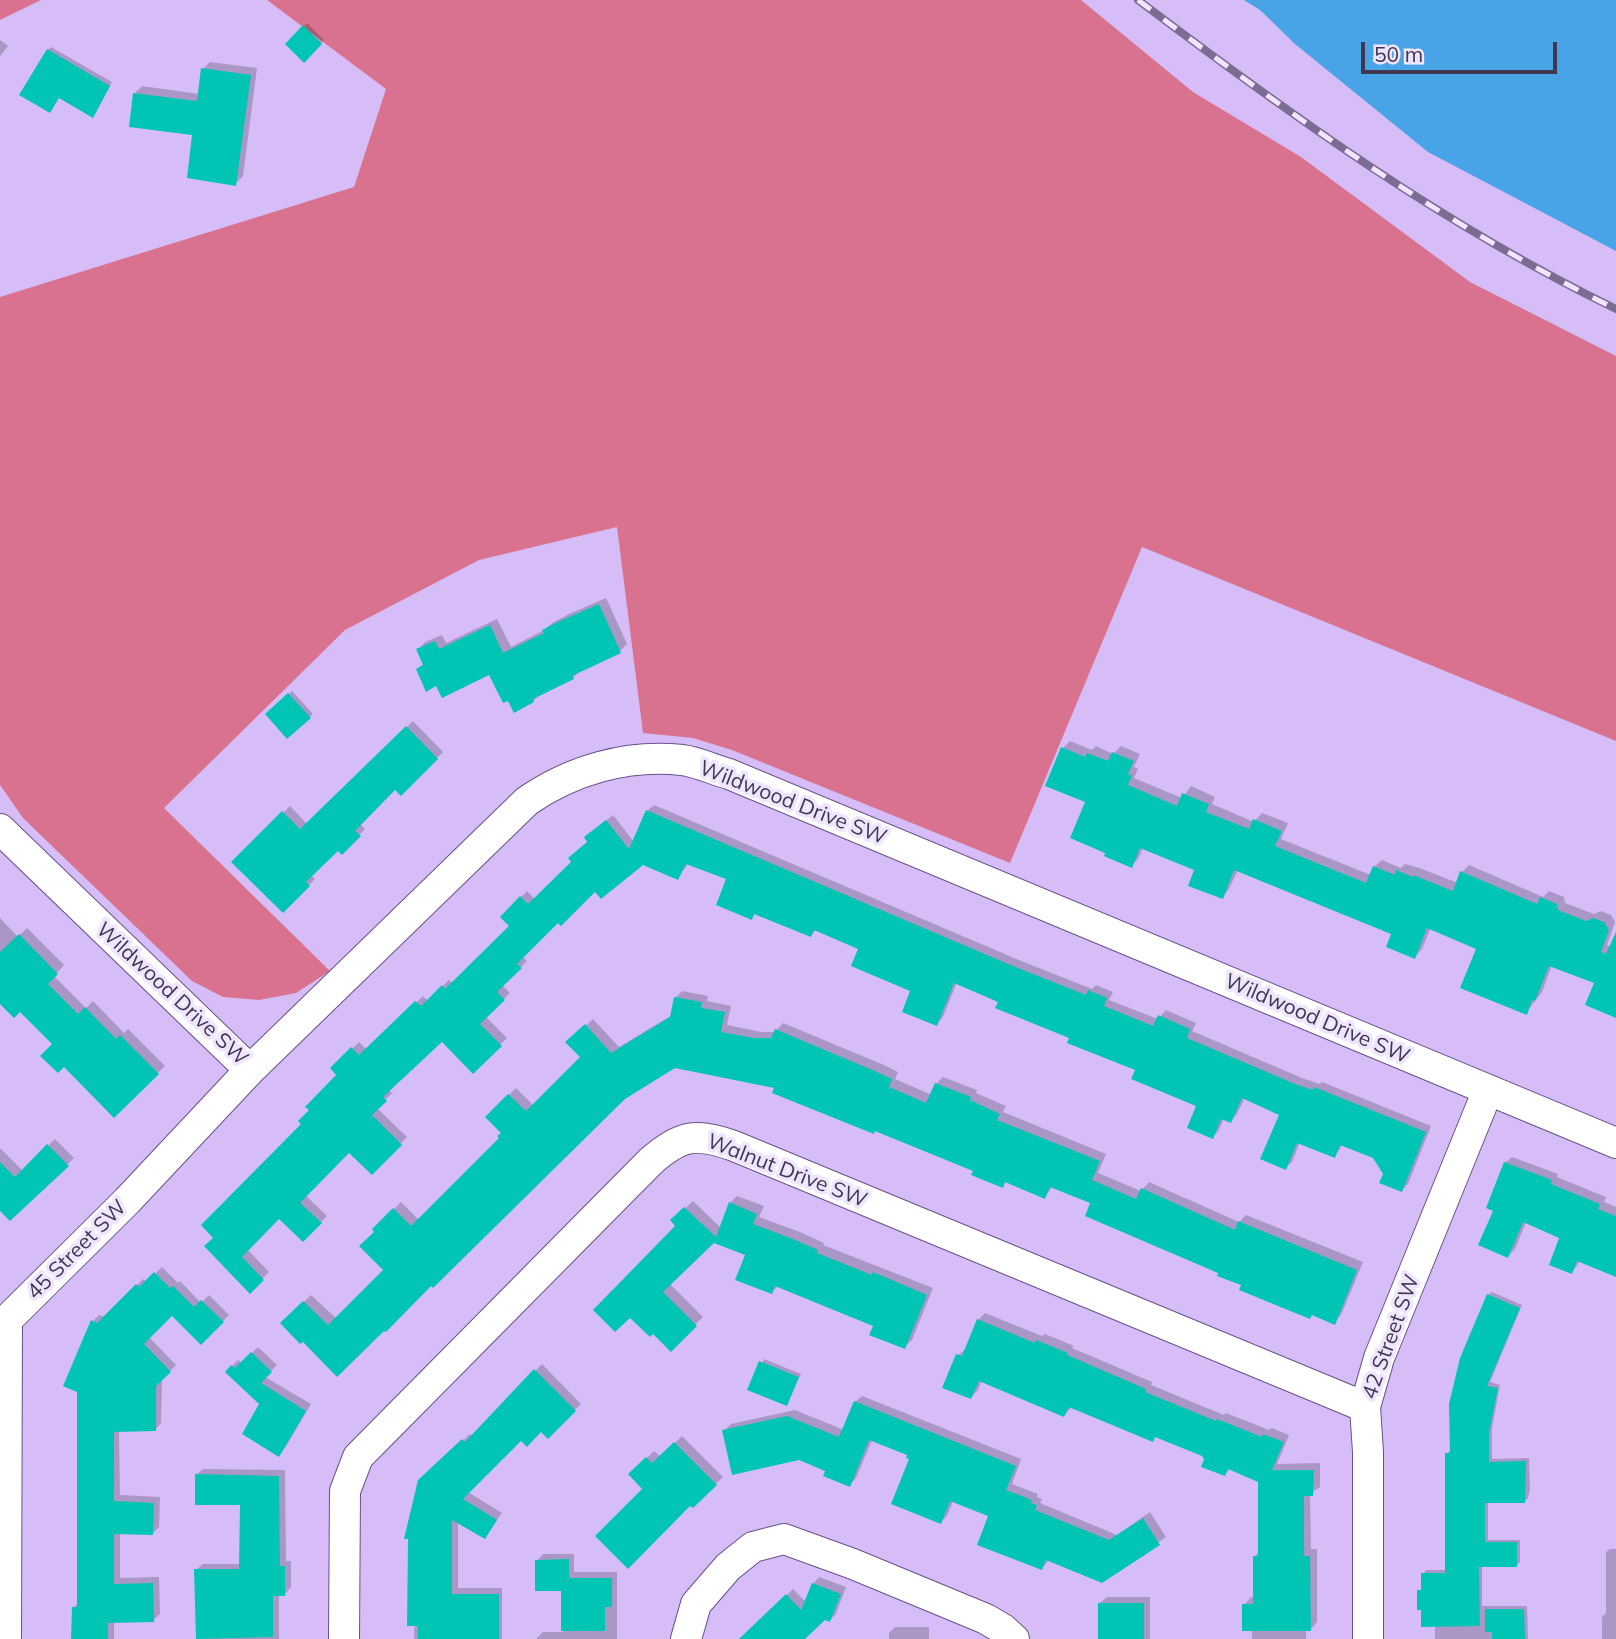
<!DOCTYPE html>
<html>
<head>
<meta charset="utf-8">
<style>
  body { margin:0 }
  #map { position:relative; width:1616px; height:1639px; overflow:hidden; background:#d6bdf8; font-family:Mulish,sans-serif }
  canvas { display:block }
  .scale { position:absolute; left:1361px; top:42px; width:196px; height:32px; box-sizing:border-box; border:4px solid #41374f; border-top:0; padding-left:9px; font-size:21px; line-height:24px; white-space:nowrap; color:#41374f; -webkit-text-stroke:5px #efe5fe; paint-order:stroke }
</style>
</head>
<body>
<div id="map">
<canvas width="1616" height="1639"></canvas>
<div class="scale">50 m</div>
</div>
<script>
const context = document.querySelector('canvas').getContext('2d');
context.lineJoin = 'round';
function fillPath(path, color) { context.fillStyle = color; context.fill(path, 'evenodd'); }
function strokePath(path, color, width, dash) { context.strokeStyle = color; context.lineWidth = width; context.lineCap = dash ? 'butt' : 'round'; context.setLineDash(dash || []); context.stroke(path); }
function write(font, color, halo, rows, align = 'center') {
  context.font = font + ' Mulish,sans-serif'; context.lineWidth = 7; context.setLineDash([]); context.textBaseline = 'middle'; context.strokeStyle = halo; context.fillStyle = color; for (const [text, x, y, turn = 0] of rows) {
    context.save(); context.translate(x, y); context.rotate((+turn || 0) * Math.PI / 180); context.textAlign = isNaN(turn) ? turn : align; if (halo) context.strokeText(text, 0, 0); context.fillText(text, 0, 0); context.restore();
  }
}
fillPath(new Path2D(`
  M0,0H41L0,20Z
  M267,0H1081L1193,92L1301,157L1470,282L1616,356V741L1142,547L1010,863L732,750L693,738L643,733L617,527L479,560L345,630L164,808L330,971L296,993L259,1000L223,997L192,981L23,818L0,785V297L354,187L386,89Z`), '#d9728e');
fillPath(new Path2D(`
  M1244,0H1616V251L1428,152L1295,44L1260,10Z`), '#48a3e7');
fillPath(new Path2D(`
  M307,23L324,40L304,60L287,44Z
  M0,40L8,46L0,56Z
  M51,47L112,82L96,112L48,50Z
  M210,62L257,68L243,176L235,184L194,134L135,93L142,86L199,94L203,69Z
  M606,598L627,644L620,651L581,670L573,678L541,694L533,701L490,672L437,684L418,669L424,663L418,650L425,642L442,635L446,643L497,619L511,647L544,630L552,623L569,614Z
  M292,691L313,714L287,737L267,714Z
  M413,721L443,752L401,793L396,788L360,824L365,829L342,852L338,848L311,875L315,879L283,911L234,862L290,806L307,824Z
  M1070,741L1092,750L1096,746L1113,754L1121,746L1140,754L1134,767L1138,769L1134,778L1182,798L1191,786L1215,797L1212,804L1254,822L1262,813L1288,823L1281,839L1371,875L1374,867L1382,860L1401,868L1405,864L1422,869L1458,883L1462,872L1469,865L1543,897L1549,891L1564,897L1565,903L1594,914L1601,911L1611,915L1615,922L1607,945L1616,949V1016L1596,982L1552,965L1542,992L1526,1013L1479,948L1431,927L1422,949L1415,957L1393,933L1238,870L1229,889L1222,897L1197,870L1143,848L1138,859L1131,866L1087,801L1063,748Z
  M654,805L1019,960L1092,989L1096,985L1113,992L1109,1000L1158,1019L1166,1010L1196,1023L1192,1031L1302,1078L1320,1084L1322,1082L1431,1126L1408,1184L1401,1190L1385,1174L1374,1157L1343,1144L1335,1156L1300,1142L1292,1162L1285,1168L1281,1114L1245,1097L1237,1114L1231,1121L1224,1118L1219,1130L1213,1137L1199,1105L1137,1069L957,982L943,1017L936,1024L913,990L860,948L816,930L811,935L756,913L751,918L728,878L689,863L677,878L643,863L595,890L558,921L522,956L527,961L502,985L510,993L486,1017L507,1038L473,1071L442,1040L389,1090L392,1093L377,1108L407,1137L372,1173L350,1150L305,1195L327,1216L303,1240L279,1216L247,1249L269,1272L250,1291L207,1246L304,1124L338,1075L332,1068L359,1042L367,1050L423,996L428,1001L449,980L453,984L511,926L502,917L527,891L535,899L573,862L589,842L593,831L613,815L634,842L647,811Z
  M0,918L18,937L27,928L64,965L54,976L86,1008L93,1001L124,1033L128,1029L165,1066L114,1115L54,1044L20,1010L0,1001Z
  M682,991L708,996L707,1001L731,1006L727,1025L762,1032H775L783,1023L884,1065L898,1072L895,1079L932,1095L936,1084L943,1077L977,1090L976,1093L1006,1106L1003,1112L1106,1154L1098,1173L1141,1191L1149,1182L1239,1222L1246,1215L1363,1262L1341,1315L1334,1322L1313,1314L1310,1317L1093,1203L1053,1186L1045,1196L1007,1181L1002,1186L975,1170L777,1087L675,1066L624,1097L431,1284L303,1340L282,1323L311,1295L337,1319L386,1270L374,1229L401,1202L419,1220L501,1138L503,1133L487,1117L516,1088L534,1106L582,1057L568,1042L593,1019L619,1047L672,1015L675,998Z
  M55,1139L74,1158L10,1219L0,1209V1148L23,1171Z
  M1512,1157L1558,1174L1557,1177L1606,1197L1604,1202L1616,1207V1275L1581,1260L1572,1272L1562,1237L1526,1222L1515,1249L1508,1256L1495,1210L1505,1163Z
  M737,1196L764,1206L759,1217L800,1232L824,1243L823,1245L933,1288L912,1340L904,1347L875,1325L778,1286L772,1292L747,1254L714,1241L669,1283L703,1317L671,1349L653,1331L678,1226L673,1220L693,1201L721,1228L730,1203Z
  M162,1267L178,1283L180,1281L201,1303L209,1295L229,1315L201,1343L172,1314L149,1337L176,1365L162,1379L161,1423L155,1430H119L120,1495L160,1497L159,1527L152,1534L120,1532V1578L159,1577L160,1614L153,1620L114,1621V1639H73V1608L79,1602L93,1321L99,1315L105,1317L143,1279L147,1282Z
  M1492,1292L1522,1305L1490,1382L1500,1385L1492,1428V1459L1529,1458L1530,1490L1528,1498L1525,1501H1488V1540H1520V1562L1516,1566H1482V1606H1527L1528,1639H1435V1625L1423,1608L1419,1591L1423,1587V1574L1426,1570H1447V1454L1451,1449L1488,1295Z
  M985,1313L1042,1336L1045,1334L1074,1346L1072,1348L1152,1382L1151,1385L1224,1415L1226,1413L1269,1430L1272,1428L1289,1435L1277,1464L1320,1463V1487L1310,1494L1311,1549H1317V1622L1310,1630H1306V1639H1252V1630L1244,1605L1251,1597H1255V1556L1260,1551V1480L1231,1468L1225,1474L1203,1455L1156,1436L1152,1440L1071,1408L1064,1415L982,1380L978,1390L971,1397L958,1355L967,1348L978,1320Z
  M258,1347L277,1365L265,1377L311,1404L285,1448L279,1454L261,1404L232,1366L238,1360L242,1363Z
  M764,1359L801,1374L786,1404L750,1389Z
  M542,1364L581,1404L548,1436L541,1430L521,1439L468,1492L502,1513L484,1537L458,1521V1588H502V1639H414L420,1481L470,1434L472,1437Z
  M862,1396L1021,1459L1012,1484L1038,1494L1037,1497L1042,1499L1040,1503L1117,1535L1150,1512L1166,1537L1102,1581L1050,1559L1042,1568L990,1515L953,1501L947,1516L941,1522L909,1454L872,1440L856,1478L850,1485L828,1470L724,1431L731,1424L795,1410L844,1430L855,1402Z
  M682,1436L723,1477L693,1506L631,1474L654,1451L661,1457Z
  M203,1469L285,1470L286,1561H291V1587L285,1594H279V1639H198L196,1570L203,1564H241L242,1504L196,1475Z
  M1610,1549H1616V1639H1602V1617L1606,1613V1552Z
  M543,1554H574V1572H617V1639H536L543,1632H563V1590L537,1561Z
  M819,1577L846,1587L836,1614L830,1620L824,1618L803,1639H760L751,1630L793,1589L806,1602L813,1584Z
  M1107,1597H1150V1639H1100V1603Z
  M895,1627H929V1639H889V1633Z`), '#0003');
fillPath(new Path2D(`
  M303,25L322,44L304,63L285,44Z
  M47,49L110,86L93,118L59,98L50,113L19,95Z
  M201,68L251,75L236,186L187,178L192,135L129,127L133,93L197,101Z
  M599,604L621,653L572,676L574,679L533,699L534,702L514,713L508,701L503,703L489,675L442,698L436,686L426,692L416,669L423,665L416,649L435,641L439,649L490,625L503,653L544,633L542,630L560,621Z
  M288,693L311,718L287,739L265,714Z
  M406,726L438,759L401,796L395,790L355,831L361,836L342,855L338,851L306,882L310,886L283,913L231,862L282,811L300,829Z
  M1061,747L1085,757L1087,753L1108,761L1112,752L1134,761L1128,774L1132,776L1128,785L1177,806L1182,793L1209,804L1206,812L1249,829L1253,819L1282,831L1275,846L1366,883L1373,866L1395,875L1396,870L1413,877V875L1453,891L1460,871L1537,904L1540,897L1557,904L1558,910L1586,921L1593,918L1604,922L1609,930L1601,952L1606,954L1616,932V1018L1585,1005L1594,983L1549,966L1535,1001L1532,1000L1527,1015L1460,988L1476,949L1427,928L1415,959L1386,947L1391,934L1234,870L1223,899L1188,886L1194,870L1140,848L1132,868L1104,856L1105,853L1070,838L1085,802L1045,786Z
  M646,810L1013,966L1086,995L1088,990L1107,998L1104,1006L1153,1026L1158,1015L1190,1029L1187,1038L1295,1084L1313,1090L1314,1087L1426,1132L1402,1192L1379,1183L1383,1174L1373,1158L1340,1145L1335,1158L1297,1143L1286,1170L1260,1159L1279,1115L1242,1098L1231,1123L1221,1119L1213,1139L1187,1128L1196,1106L1131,1079L1135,1070L1067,1043L1069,1038L995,1008L998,1002L954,983L937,1026L902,1012L910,991L851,966L858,949L814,930L811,937L754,914L752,920L716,905L726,879L686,864L678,880L643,865L601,899L595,892L561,926L558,923L517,964L522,968L497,992L505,1000L480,1024L502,1046L473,1074L442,1042L383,1097L387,1101L372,1115L402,1145L372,1175L349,1153L300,1203L322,1223L303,1242L279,1219L242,1257L264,1280L250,1294L204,1246L213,1238L201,1225L301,1124L298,1121L309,1110L305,1107L336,1075L330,1068L351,1047L359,1055L415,1001L421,1006L442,985L445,989L509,926L500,917L520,896L528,904L571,862L568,858L587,842L584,837L606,820L629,849Z
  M19,934L58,974L48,984L78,1014L85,1007L116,1039L120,1035L159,1074L114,1118L64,1067L58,1073L40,1056L52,1044L20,1012L14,1018L0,1004V952Z
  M674,997L702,1002L701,1008L725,1012L721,1032L754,1038H771L775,1029L877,1072L892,1079L889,1087L926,1103L935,1083L971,1097L970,1100L1000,1114L997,1120L1100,1161L1092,1180L1136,1199L1141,1188L1235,1230L1238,1221L1357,1270L1335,1325L1312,1315L1310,1319L1239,1290L1241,1285L1217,1276L1218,1273L1085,1216L1090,1203L1050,1187L1045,1199L1005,1182L1003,1188L971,1175L973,1171L875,1131L874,1134L772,1093L774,1088L675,1068L625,1099L433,1288L431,1286L386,1332L384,1331L337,1377L303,1342L300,1344L280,1323L303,1301L328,1325L383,1270L359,1246L374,1232L372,1229L393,1208L411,1226L499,1138L497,1136L501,1133L485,1117L508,1094L526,1111L580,1057L565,1042L585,1024L611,1053L670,1017Z
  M47,1144L69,1166L10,1221L0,1211V1162L15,1177Z
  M1504,1162L1552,1180L1551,1184L1600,1204L1598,1209L1616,1216V1277L1577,1261L1572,1274L1549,1265L1559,1238L1523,1222L1508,1258L1478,1245L1493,1211L1486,1208Z
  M729,1202L757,1214L753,1224L793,1239L818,1250L817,1253L872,1275L873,1272L927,1295L905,1349L869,1335L873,1326L775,1286L772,1294L735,1280L745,1255L714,1243L663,1292L697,1326L671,1352L653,1334L650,1337L630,1318L615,1332L593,1310L675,1226L670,1220L684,1207L716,1237Z
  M154,1272L170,1288L173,1286L194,1307L201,1300L224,1322L201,1345L172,1316L144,1344L171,1372L156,1386V1431L114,1432V1501L154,1503L153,1535L114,1534V1584L153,1583L154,1622L108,1623V1639H71L72,1607H77V1392L63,1386L91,1320L97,1323L136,1284L139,1287Z
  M1487,1294L1520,1308L1487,1386L1498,1388L1489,1433V1462L1526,1461L1525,1503H1485V1542H1517V1567H1479L1480,1626L1421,1627V1610H1417V1590H1421V1573H1445V1453H1450L1449,1404L1460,1358Z
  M977,1319L1035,1343L1036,1340L1068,1353L1067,1355L1146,1389L1145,1392L1216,1421L1217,1419L1262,1437L1263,1434L1284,1442L1272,1470H1314L1313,1496H1304V1556H1310L1311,1631H1242V1604H1253V1556H1258V1482L1228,1469L1225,1476L1201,1467L1204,1459L1202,1456L1155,1437L1153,1442L1069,1407L1064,1417L979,1381L971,1399L942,1388L956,1354L962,1356Z
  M251,1352L272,1372L261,1383L306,1411L279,1457L242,1434L259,1404L225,1372L231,1365L235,1368Z
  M759,1361L799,1377L787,1406L747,1390Z
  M534,1369L576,1411L548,1439L541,1432L527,1447L521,1441L463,1499L497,1520L485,1539L452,1520V1594H499V1639H418V1626H407L408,1539H404L418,1480L462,1439L465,1442Z
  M854,1401L1016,1466L1006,1490L1032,1500L1031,1503L1037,1505L1035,1510L1109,1540L1143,1518L1160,1545L1102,1583L1046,1560L1042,1570L977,1545L988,1516L950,1501L941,1524L891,1504L909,1459L906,1458L907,1455L869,1440L850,1487L823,1476L825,1471L799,1460L732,1475L722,1430L787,1416L839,1437Z
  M674,1442L717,1485L693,1508L690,1506L628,1569L595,1536L642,1489L628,1474L646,1457L652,1463Z
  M195,1474L279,1476L280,1566H285V1596H273V1637L196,1639L194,1569H239L240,1505H195Z
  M569,1559V1578H612V1607H605V1631H561V1591H535V1560Z
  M812,1583L841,1594L830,1622L825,1620L805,1639H739L786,1594L801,1610Z
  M1098,1603H1144V1639H1098Z
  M1485,1609H1524L1525,1639H1492V1632H1485Z`), '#00c5b4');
const minor = new Path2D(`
  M0,829L250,1070L527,801C572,770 627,754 682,760C698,762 714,770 729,774L1616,1143
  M6,1639L7,1320L127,1201L250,1070
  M344,1639L345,1491L358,1457L650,1162C680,1135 696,1132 734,1146L1365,1407
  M686,1639L696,1604L728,1567L753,1547L784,1539L853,1564L986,1619L1003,1629L1014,1639
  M1368,1639V1452L1365,1407L1379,1358L1488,1090`);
strokePath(minor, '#695287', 32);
strokePath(minor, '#fff', 30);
const rail = new Path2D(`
  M1138,0C1289,114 1445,226 1616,309`);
strokePath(rail, '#7b6c91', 8);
strokePath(rail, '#efe5fe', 5, [16]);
write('21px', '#41374f', '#efe5fe', [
  ["Wildwood Drive SW",793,803,21],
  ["Wildwood Drive SW",172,994,43],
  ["Wildwood Drive SW",1317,1019,23],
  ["Walnut Drive SW",787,1171,21],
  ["45 Street SW",77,1250,-45],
  ["42 Street SW",1391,1337,-70]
]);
</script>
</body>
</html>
